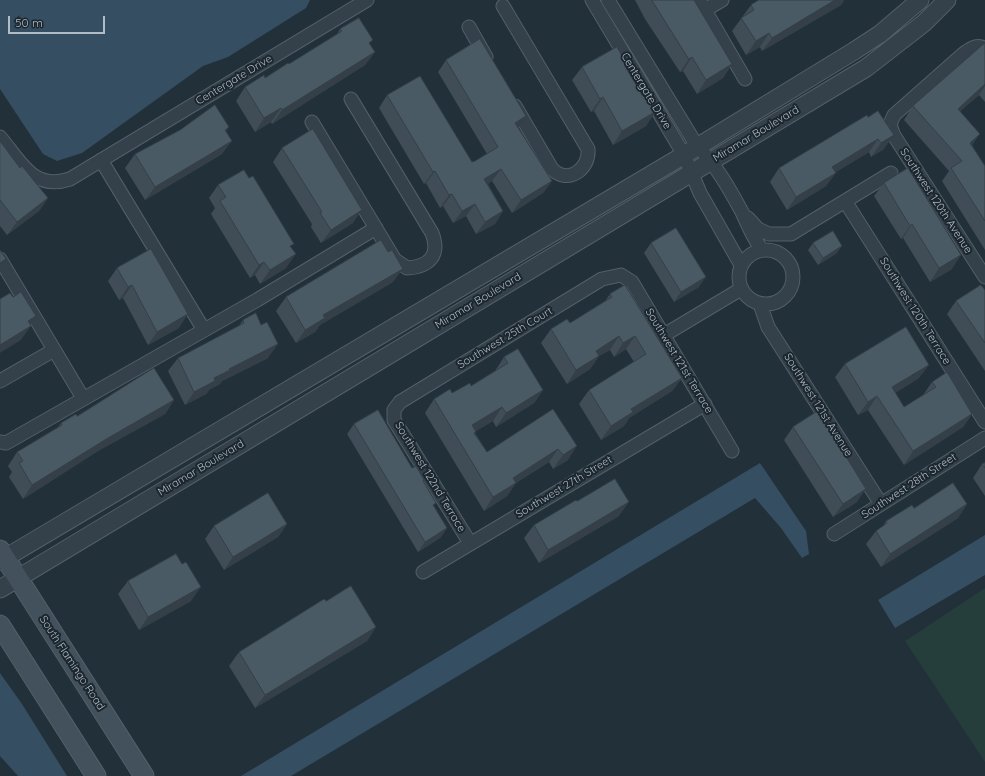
<!DOCTYPE html>
<html>
<head>
<meta charset="utf-8">
<style>
  body { margin:0 }
  #map { position:relative; width:985px; height:776px; overflow:hidden; background:#223039; font-family:Quicksand,sans-serif }
  canvas { display:block }
  .scale { position:absolute; left:8px; top:16px; width:97px; height:18px; box-sizing:border-box; border:2px solid #b0bcc6; border-top:0; padding-left:5px; font-size:12px; line-height:14px; white-space:nowrap; color:#b0bcc6; -webkit-text-stroke:3px #1b262e; paint-order:stroke }
</style>
</head>
<body>
<div id="map">
<canvas width="985" height="776"></canvas>
<div class="scale">50 m</div>
</div>
<script>
const context = document.querySelector('canvas').getContext('2d');
context.lineJoin = 'round';
function fillPath(path, color) { context.fillStyle = color; context.fill(path, 'evenodd'); }
function strokePath(path, color, width, dash) { context.strokeStyle = color; context.lineWidth = width; context.lineCap = dash ? 'butt' : 'round'; context.setLineDash(dash || []); context.stroke(path); }
function write(font, color, halo, rows, align = 'center') {
  context.font = font + ' Quicksand,sans-serif'; context.lineWidth = 4; context.setLineDash([]); context.textBaseline = 'middle'; context.strokeStyle = halo; context.fillStyle = color; for (const [text, x, y, turn = 0] of rows) {
    context.save(); context.translate(x, y); context.rotate((+turn || 0) * Math.PI / 180); context.textAlign = isNaN(turn) ? turn : align; if (halo) context.strokeText(text, 0, 0); context.fillText(text, 0, 0); context.restore();
  }
}
fillPath(new Path2D(`
  M985,588V762L905,641Z`), '#253d3b');
fillPath(new Path2D(`
  M0,0H310L306,8L228,57L203,66L82,153L57,161L43,154L0,89Z
  M760,463L806,531L809,554L802,558L781,528L755,498L291,776H241Z
  M985,535V575L895,628L878,600Z
  M0,673L22,704L67,776H18L0,756Z`), '#354e61');
const minor = new Path2D(`
  M592,0L684,155L700,193L741,265
  M608,0L697,146C716,165 729,188 742,212C748,225 753,238 762,250
  M699,0L745,79
  M503,6L588,149C590,169 568,185 552,169L515,106
  M705,10L722,0
  M469,27L486,57
  M985,49C977,43 970,49 963,54L894,115L890,124L893,134L985,277
  M312,122L395,260L407,268C428,267 441,256 432,233L351,99
  M0,137C21,162 33,191 70,179L367,0
  M101,160L204,330
  M845,201L985,422
  M748,218L758,229L769,234H791L891,173
  M739 277a27 27 0 1 1 54 0a27 27 0 1 1-54 0Z
  M0,259L83,398
  M760,304L768,327L881,504
  M664,335L741,289
  M0,381L54,350
  M0,442L6,443L257,300L376,228
  M834,534L985,438
  M470,543L394,420V410L400,402L602,279L621,275L632,282L732,451
  M423,572L705,404`);
const tertiary = new Path2D(`
  M0,561L684,155L854,51L880,34L920,0
  M0,589L866,68L924,23L947,0`);
const secondary = new Path2D(`
  M0,550L144,776
  M0,625L96,776`);
strokePath(minor, '#535f68', 15);
strokePath(tertiary, '#535f68', 19);
strokePath(secondary, '#535f68', 21);
strokePath(minor, '#35414a', 13);
strokePath(tertiary, '#35414a', 17);
strokePath(secondary, '#43515d', 19);
fillPath(new Path2D(`
  M635,0H694L732,64L723,78L697,94L683,71L680,72L645,19Z
  M759,0H844L841,5L762,51L760,47L746,55L732,31L751,5Z
  M340,29L370,44L375,52L365,65L272,124L271,122L255,132L236,101L245,87L265,78L289,64L337,34Z
  M985,43V102L979,95L960,111L972,145L985,166V250L942,181L949,171L904,120L913,106Z
  M446,60L518,128L552,181L543,193L512,213L492,181L488,184L503,211L495,224L476,234L466,216L453,223L443,206L440,208L426,183L424,184L379,108L387,95L472,162L475,161L487,154L438,72Z
  M582,67H626L642,95L655,112L646,126L613,145L594,111L591,112L572,80Z
  M867,115L884,149L871,157L869,152L836,172L826,186L787,210L770,182L779,168Z
  M229,127L226,131L222,154L145,200L125,168L135,154Z
  M0,141L20,168L48,198L39,211L7,235L0,226Z
  M282,148L353,223L321,243L311,227L312,224L273,162Z
  M884,183L952,269L930,282L903,238L901,239L874,196Z
  M218,185L291,248L286,268L260,284L255,275L250,278L211,214L215,208L209,198Z
  M651,243L699,287L674,302L644,253Z
  M813,243L837,253L818,265L808,250Z
  M117,268L179,328L148,345L123,298L119,300L108,281Z
  M393,282L320,325L315,332L296,343L276,311L286,297Z
  M985,290V371L947,314L956,301Z
  M610,294L682,378L672,391L629,418L624,426L601,440L579,404L589,390L634,362L626,349L614,357L610,350L599,356L590,369L567,384L541,343L551,329L570,323L605,301Z
  M243,320L268,358L222,381L220,384L210,389L206,394L185,405L168,371L178,358L238,327Z
  M504,357L543,390L534,403L496,427L493,421L476,431L475,433L487,452L553,409L568,460L553,469L549,462L516,483L507,496L484,511L425,413L434,399L452,393L471,386L495,371Z
  M845,364L919,378L895,393L904,407L923,395L932,382L972,414L963,427L904,465L868,410L858,415L835,377Z
  M174,400L165,414L98,451L23,499L9,477L12,472L8,466L17,452L58,427L61,423L77,416Z
  M354,424L412,468L424,480L423,482L434,506L447,528L440,538L418,552L347,434Z
  M793,427L857,502L833,517L784,440Z
  M985,463V496L973,478L982,464Z
  M577,501L619,516L539,563L524,538L534,525Z
  M967,504L958,518L881,567L866,544L876,531L883,526L886,521L914,508Z
  M287,524L278,537L224,570L205,539L214,526Z
  M128,581L191,601L139,630L118,594Z
  M326,601L376,627L367,641L255,708L229,666L239,652Z`), '#404d57');
fillPath(new Path2D(`
  M835,0H844L841,5L762,51L772,38Z
  M769,33L760,47L746,55L756,41Z
  M375,52L365,65L272,124L282,110Z
  M692,57L683,71L680,72L689,59Z
  M732,64L723,78L697,94L706,80Z
  M985,84V86L979,95L948,122L958,109Z
  M603,97L594,111L591,112L600,99Z
  M281,108L271,122L255,132L264,118Z
  M655,112L646,126L613,145L622,131Z
  M526,116L518,129L515,123Z
  M980,134L971,147L970,143Z
  M894,135L884,149L871,157L881,143Z
  M878,139L869,152L823,180L832,167Z
  M232,141L222,154L145,200L155,187Z
  M501,169L492,181L476,191L484,179Z
  M435,171L426,183L424,184L433,172Z
  M836,173L826,186L787,210L796,197Z
  M552,181L543,193L512,213L521,200Z
  M452,194L443,206L440,208L449,195Z
  M48,198L39,211L7,235L17,222Z
  M475,204L466,216L453,223L462,211Z
  M362,210L353,223L321,243L331,230Z
  M503,211L495,224L476,234L485,222Z
  M912,224L903,238L901,239L910,226Z
  M842,246L837,253L818,265L823,258Z
  M296,254L286,268L260,284L270,270Z
  M961,255L952,269L930,282L939,268Z
  M6,259L0,267V263Z
  M264,262L255,275L250,278L259,265Z
  M403,269L393,282L320,325L315,332L296,343L305,330L323,315Z
  M706,277L699,287L674,302L681,292Z
  M132,285L123,298L119,300L128,287Z
  M188,314L179,328L148,345L157,332Z
  M36,316L28,328L31,326L21,340L0,353V345L28,321Z
  M619,336L610,350L599,356L590,369L567,384L576,370L596,351Z
  M635,336L626,349L614,357L623,343Z
  M278,344L268,358L222,381L220,384L210,389L206,394L185,405L194,392L214,378L229,369Z
  M929,365L919,378L882,401L892,387Z
  M682,378L672,391L629,418L624,426L601,440L611,426L631,409Z
  M543,390L534,403L496,427L506,413Z
  M877,396L868,410L858,415L868,402Z
  M174,400L165,414L98,451L23,499L32,485L108,438Z
  M502,407L493,421L463,439L472,425Z
  M972,414L963,427L904,465L913,451Z
  M577,446L568,460L553,469L563,455Z
  M558,449L549,462L516,483L507,496L484,511L493,497L513,478Z
  M866,489L857,502L833,517L843,504Z
  M629,502L619,516L539,563L548,550Z
  M967,504L958,518L881,567L890,554Z
  M287,524L278,537L224,570L233,557Z
  M447,528L440,538L418,552L425,542Z
  M201,587L191,601L139,630L148,617Z
  M376,627L367,641L255,708L265,695Z`), '#343f47');
const building = new Path2D(`
  M652,0H694L732,64L706,80L692,57L689,59Z
  M759,0H835L772,38L769,33L756,41L741,18L754,10L751,5Z
  M359,18L373,40L369,43L375,52L282,110L281,108L264,118L245,87L264,75L265,78L288,63L289,64L342,31L340,29Z
  M480,39L526,116L515,123L552,181L521,200L501,169L484,179L503,211L485,222L475,204L462,211L452,194L449,195L435,171L433,172L387,95L420,76L472,162L475,161L498,147L446,60Z
  M985,43V84L958,109L980,134L970,143L985,166V221L951,168L962,161L913,106Z
  M617,47L627,65L625,66L642,95L645,94L655,112L622,131L603,97L600,99L582,67Z
  M215,105L229,127L225,130L232,141L155,187L135,154L180,130Z
  M878,111L894,135L881,143L878,139L832,167L836,173L796,197L779,168L867,115L868,117Z
  M313,129L362,210L331,230L320,213L322,212L282,148Z
  M0,141L20,168L22,166L48,198L17,222L0,200Z
  M908,168L961,255L939,268L912,224L910,226L884,183Z
  M244,170L249,178L253,176L294,244L290,246L296,254L270,270L264,262L259,265L220,201L226,197L218,185Z
  M676,228L706,277L681,292L651,243Z
  M833,231L842,246L823,258L813,243Z
  M381,240L388,252L392,250L403,269L323,315L325,318L305,330L286,297Z
  M151,249L188,314L157,332L132,285L128,287L117,268Z
  M0,250L6,259L0,263Z
  M625,285L682,378L631,409L633,412L611,426L589,390L646,354L635,336L623,343L619,336L596,351L599,356L576,370L551,329L567,319L570,323L612,297L610,294Z
  M981,285L985,290V343L956,301Z
  M21,292L36,316L28,321L31,326L0,345V299L10,293L13,297Z
  M256,313L261,325L267,322L278,344L229,369L230,370L214,378L215,381L194,392L178,358L244,323L243,320Z
  M906,327L929,365L892,387L904,407L936,387L932,382L947,372L972,414L913,451L877,396L868,402L845,364Z
  M518,349L543,390L506,413L502,407L472,425L476,432L474,433L487,452L553,409L577,446L563,455L558,449L513,478L516,483L493,497L434,399L450,389L452,393L470,383L471,386L508,363L504,357Z
  M154,368L174,400L108,438L32,485L19,463L23,461L17,452L62,425L61,423L76,414L77,416Z
  M378,410L412,468L416,466L424,480L423,481L436,503L433,505L447,528L425,542L354,424Z
  M818,411L866,489L843,504L793,427Z
  M985,463V468L982,464Z
  M615,479L629,502L548,550L534,525L576,500L577,501Z
  M953,483L967,504L890,554L876,531L887,523L886,521L912,505L914,508Z
  M268,493L287,524L233,557L214,526Z
  M176,554L182,564L186,562L201,587L148,617L128,581Z
  M351,586L376,627L265,695L239,652L324,599L326,601Z`);
fillPath(building, '#4a5a65');
strokePath(building, '#343f47', 1);
write('11px', '#b0bcc6', '#1b262e', [
  ["Centergate Drive",234,80,-31],
  ["Centergate Drive",646,91,59],
  ["Miramar Boulevard",756,134,-31],
  ["Southwest 120th Avenue",936,201,57],
  ["Miramar Boulevard",478,301,-31],
  ["Southwest 120th Terrace",915,311,58],
  ["Southwest 25th Court",505,338,-31],
  ["Southwest 121st Terrace",679,361,59],
  ["Southwest 121st Avenue",818,405,58],
  ["Miramar Boulevard",201,468,-31],
  ["Southwest 122nd Terrace",430,477,59],
  ["Southwest 28th Street",909,486,-33],
  ["Southwest 27th Street",564,487,-31],
  ["South Flamingo Road",72,663,57]
]);
</script>
</body>
</html>
